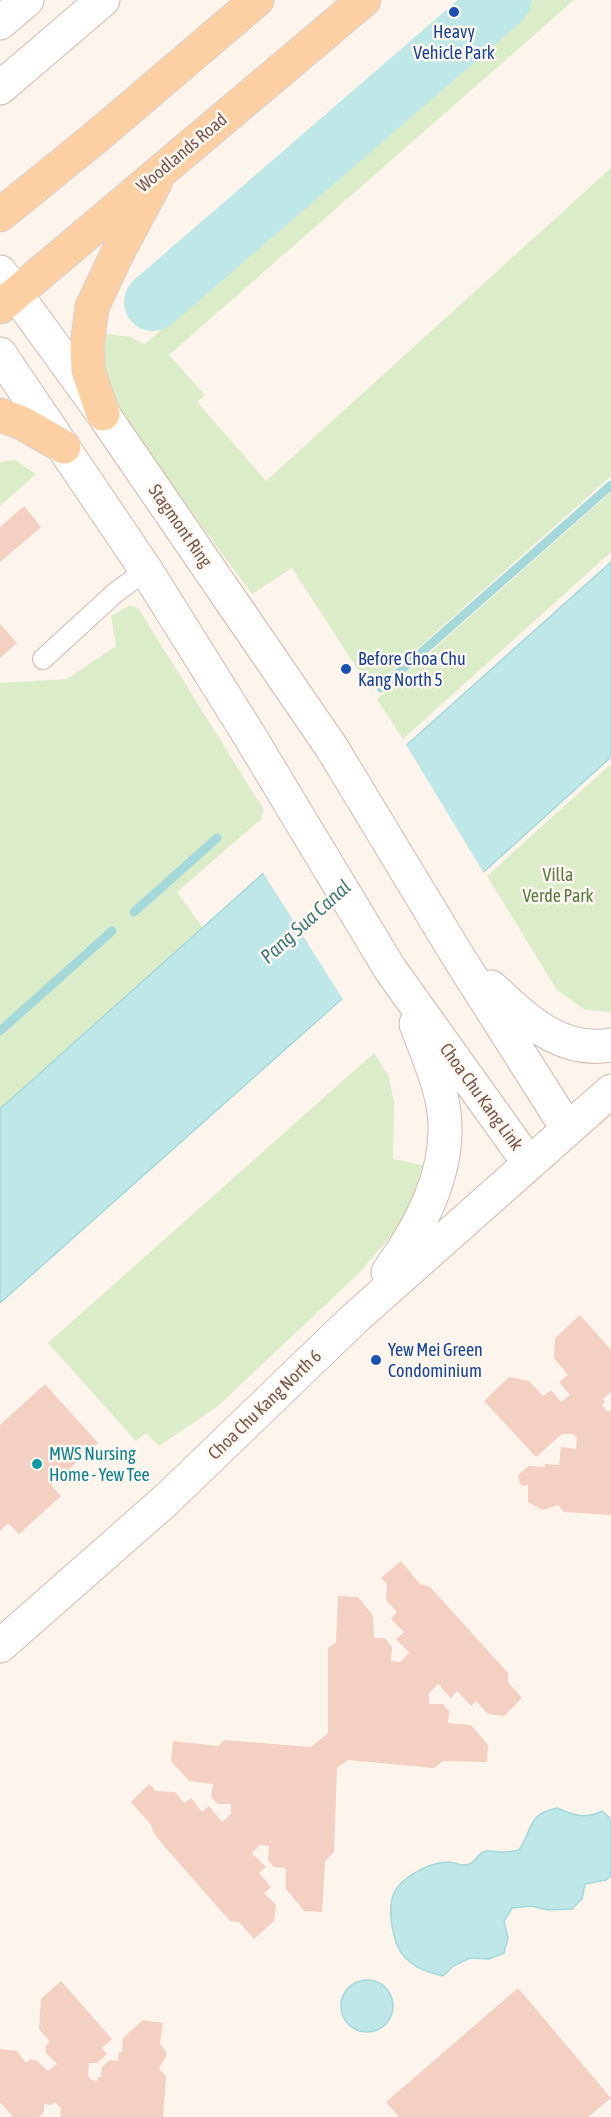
<!DOCTYPE html>
<html>
<head>
<meta charset="utf-8">
<style>
  body { margin:0 }
  canvas { display:block; background:#fdf4eb }
</style>
</head>
<body>
<canvas width="611" height="2117"></canvas>
<script>
const context = document.querySelector('canvas').getContext('2d');
context.lineJoin = 'round';
function fillPath(path, color) { context.fillStyle = color; context.fill(path, 'evenodd'); }
function strokePath(path, color, width, dash) { context.strokeStyle = color; context.lineWidth = width; context.lineCap = dash ? 'butt' : 'round'; context.setLineDash(dash || []); context.stroke(path); }
function write(font, color, halo, rows, align = 'center') {
  context.font = font + ' "Asap Condensed",sans-serif'; context.lineWidth = 5; context.setLineDash([]); context.textBaseline = 'middle'; context.strokeStyle = halo; context.fillStyle = color; for (const [text, x, y, turn = 0] of rows) {
    context.save(); context.translate(x, y); context.rotate((+turn || 0) * Math.PI / 180); context.textAlign = isNaN(turn) ? turn : align; if (halo) context.strokeText(text, 0, 0); context.fillText(text, 0, 0); context.restore();
  }
}
fillPath(new Path2D(`
  M525,0H574L169,355L205,395L197,402L266,481L611,168V476L371,690L292,568L252,594L117,412L107,389L100,333L130,337L145,344L169,323L161,313Z
  M15,460L36,474L0,506V462Z
  M611,492V552L403,739L377,699Z
  M130,605L138,608L264,810L261,819L177,892L203,928L0,1109V683L67,679L116,646L111,616Z
  M611,764V1012L585,1010L557,990L487,876Z
  M374,1053L389,1077L394,1103L393,1159L423,1165L411,1203L398,1228L360,1272L218,1406L159,1446L146,1433L136,1441L48,1343Z`), '#dbecc8');
const water = new Path2D(`
  M611,562V757L406,942L0,1303V1109Z
  M557,1808C573,1815 585,1820 602,1811L611,1819V1876L606,1880L585,1884L582,1899L572,1909L548,1910L531,1906L512,1908L504,1921L508,1938L504,1953L489,1959L470,1958L453,1966L443,1976C420,1971 399,1961 394,1935C391,1923 389,1911 392,1899C396,1879 428,1863 447,1862C453,1861 459,1866 465,1865C474,1865 476,1856 483,1852C490,1849 498,1853 505,1852C510,1852 515,1851 519,1850C533,1829 527,1814 557,1808Z
  M341 2006a26 26 0 1 1 52 0a26 26 0 1 1-52 0Z`);
fillPath(water, '#bee7e8');
strokePath(water, '#a4d8da', 1.5);
fillPath(new Path2D(`
  M405,743L485,875L344,1001L262,871Z`), '#fdf4eb');
strokePath(new Path2D(`
  M381,688L611,485
  M134,912L217,838
  M0,1031L112,931`), '#a4d8da', 9);
strokePath(new Path2D(`
  M153,302L502,0`), '#bee7e8', 58);
fillPath(new Path2D(`
  M24,506L41,527L0,562V527Z
  M0,624L17,643L0,658Z
  M580,1315L611,1350V1392L603,1399L605,1402L602,1405L607,1411H611V1515L564,1512L558,1505L543,1510L528,1502V1485L524,1486L520,1484L518,1475L529,1466L545,1467V1464L559,1465L561,1447L576,1449L577,1438L573,1434H562L536,1457L484,1401L509,1377L529,1381L543,1396L551,1390L561,1402L570,1395L559,1382L568,1375L554,1358L555,1338Z
  M45,1384L98,1443L51,1485L61,1496L19,1534L8,1523L0,1531V1425Z
  M401,1561L420,1584L430,1587L508,1673V1682L522,1698L504,1716L488,1714L476,1701L471,1706L457,1691L451,1698L438,1684L429,1693V1704H443L449,1711L448,1723L471,1725L488,1745L487,1762L443,1761L434,1768L348,1760L337,1768L334,1852L325,1861L322,1912L304,1911L286,1889V1868L274,1867L268,1860L269,1846L260,1845L252,1853L266,1867L259,1873L271,1887L264,1893L276,1905L274,1921L254,1939L239,1922L230,1921L164,1846L153,1832L151,1825L131,1802L149,1784L156,1791L175,1792L184,1803L191,1798L202,1812L209,1806L222,1822L231,1814V1804H218L211,1797L213,1784L189,1781L171,1761L173,1741L218,1746L224,1740L311,1747L328,1733V1648L336,1642L338,1596L358,1597L373,1616L374,1638H385L392,1647L391,1661L400,1662L409,1653L396,1639L404,1632L391,1619L397,1612L386,1600L387,1584L381,1578Z
  M61,1981L112,2039L102,2048L107,2054L97,2063H89L88,2075L91,2080L98,2081V2077H101L102,2067L110,2060L118,2061L119,2052H122L123,2038L143,2020L163,2023L160,2043L167,2054L159,2069L166,2076L163,2117H60L61,2108L55,2102L51,2105L44,2104V2112L38,2117H13L0,2102V2049L17,2051L26,2063L30,2059L37,2061L48,2071L57,2064L46,2053V2045L50,2042L39,2029L41,1999Z
  M518,1988L611,2098L588,2117H399L386,2102Z`), '#f3d0c2');
const service = new Path2D(`
  M43,659L115,593L146,570`);
const minor = new Path2D(`
  M0,23L27,0
  M0,88L103,0`);
const tertiary = new Path2D(`
  M0,272L103,414L332,748L459,958L567,1128
  M0,354L146,570L249,735L390,969L528,1162
  M491,987C525,1018 560,1054 611,1045
  M388,1272C418,1231 445,1182 445,1130C446,1094 428,1057 416,1024
  M0,1646L166,1500L354,1319L611,1091`);
const primary = new Path2D(`
  M0,215L95,138L257,0
  M0,307L364,0
  M103,414L88,370L87,346L92,307L117,254L155,183
  M0,415L22,423L64,447`);
strokePath(service, '#d1baaf', 22);
strokePath(minor, '#d1baaf', 35);
strokePath(tertiary, '#d1baaf', 35);
strokePath(primary, '#dad0cd', 35);
strokePath(service, '#fff', 20);
strokePath(minor, '#fff', 33);
strokePath(tertiary, '#fff', 33);
strokePath(primary, '#fcd0a3', 33);
for (const [x, y, r, color] of [
  [454,12,6,"#1a4fb4"],
  [346,669,6,"#1a4fb4"],
  [376,1360,6,"#1a4fb4"],
  [37,1464,6,"#0f9aa8"]
]) { const dot = new Path2D(); dot.arc(x, y, r, 0, 2 * Math.PI); context.fillStyle = color; context.fill(dot); strokePath(dot, '#fff9f2', 2); }
write('18px', '#164399', '#fff9f2', [
  ["Heavy",454,32,"center"],
  ["Vehicle Park",454,53,"center"],
  ["Before Choa Chu",358,659],
  ["Kang North 5",358,680],
  ["Yew Mei Green",388,1350],
  ["Condominium",388,1371]
], 'left');
write('18px', '#7a574c', '#fff9f2', [
  ["Woodlands Road",182,153,-40],
  ["Stagmont Ring",180,526,55],
  ["Choa Chu Kang Link",481,1097,54],
  ["Choa Chu Kang North 6",265,1405,-44]
]);
write('18px', '#587a41', '#fff9f2', [
  ["Villa",558,875],
  ["Verde Park",558,896]
]);
write('18px', '#0d838f', '#fff9f2', [
  ["MWS Nursing",49,1454],
  ["Home - Yew Tee",49,1475]
], 'left');
write('italic 20px', '#3f7c7e', '#fff9f2', [
  ["Pang Sua Canal",306,922,-42]
]);
</script>
</body>
</html>
